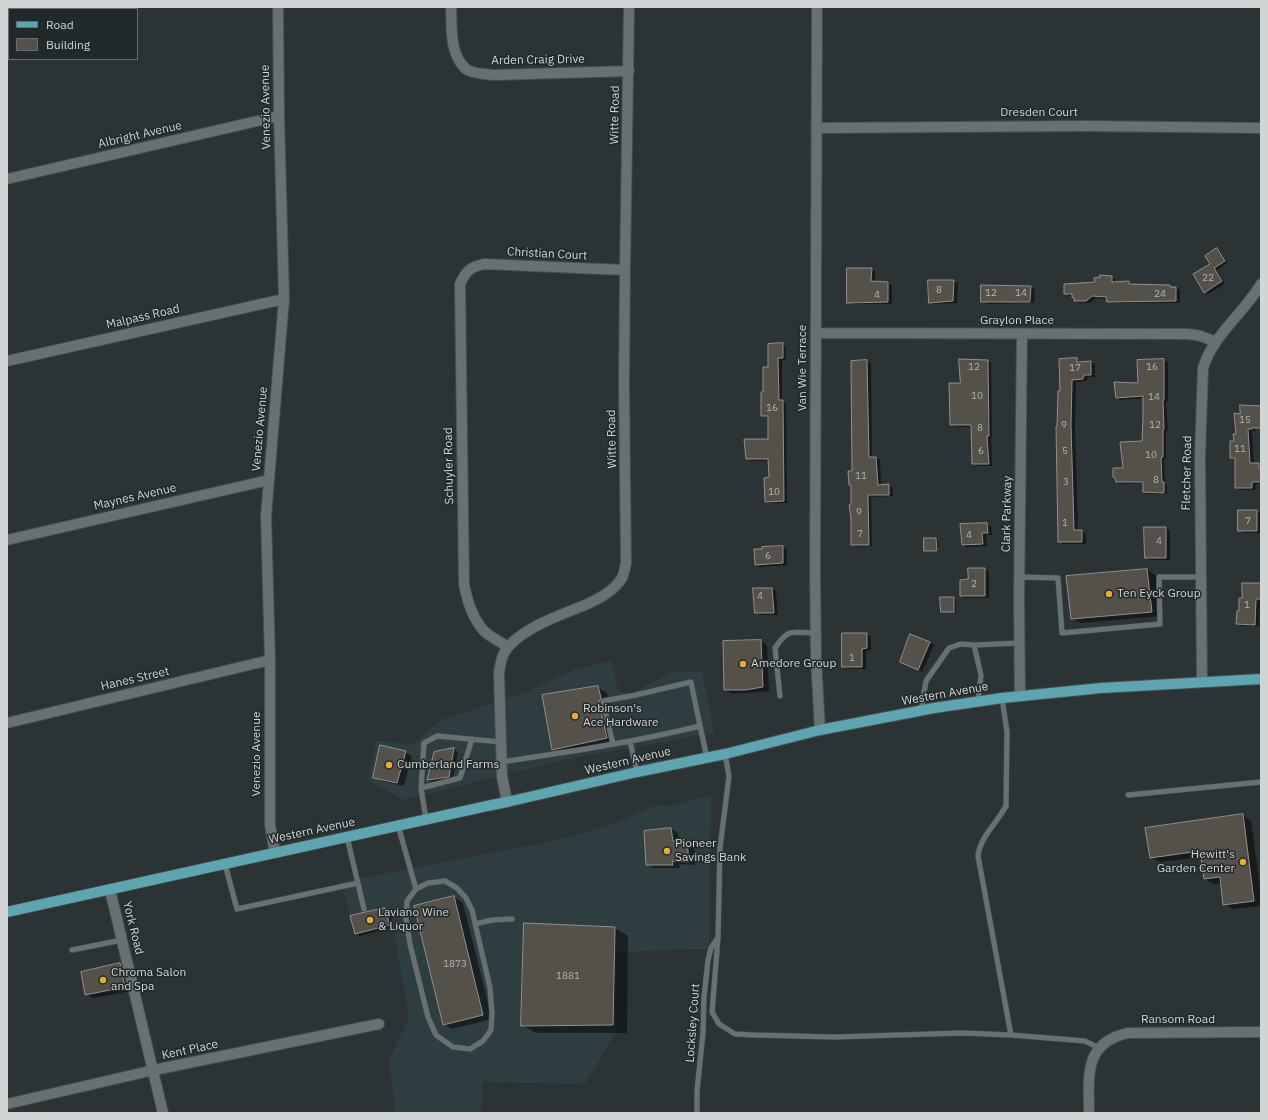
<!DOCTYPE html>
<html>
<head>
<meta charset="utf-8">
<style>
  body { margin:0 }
  #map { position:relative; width:1268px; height:1120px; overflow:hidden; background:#2b3334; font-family:"IBM Plex Sans",sans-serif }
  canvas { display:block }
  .frame { position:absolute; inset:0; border:8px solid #d1d5d6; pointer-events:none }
  .legend { position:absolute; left:8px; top:8px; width:130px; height:52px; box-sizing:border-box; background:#22292a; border:1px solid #686e6f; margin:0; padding:5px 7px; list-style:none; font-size:12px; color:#d1d5d6 }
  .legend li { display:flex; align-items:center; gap:8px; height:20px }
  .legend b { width:20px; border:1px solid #686e6f }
</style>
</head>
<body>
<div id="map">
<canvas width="1268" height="1120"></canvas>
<div class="frame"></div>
<ul class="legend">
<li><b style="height:5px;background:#5da5b1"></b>Road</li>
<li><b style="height:11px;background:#54504a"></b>Building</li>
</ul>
</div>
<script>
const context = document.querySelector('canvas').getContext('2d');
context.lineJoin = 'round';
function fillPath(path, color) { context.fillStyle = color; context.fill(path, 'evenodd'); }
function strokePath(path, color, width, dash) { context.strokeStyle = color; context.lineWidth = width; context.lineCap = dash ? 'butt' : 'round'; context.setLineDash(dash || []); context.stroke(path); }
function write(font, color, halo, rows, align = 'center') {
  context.font = font + ' "IBM Plex Sans",sans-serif'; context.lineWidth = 3; context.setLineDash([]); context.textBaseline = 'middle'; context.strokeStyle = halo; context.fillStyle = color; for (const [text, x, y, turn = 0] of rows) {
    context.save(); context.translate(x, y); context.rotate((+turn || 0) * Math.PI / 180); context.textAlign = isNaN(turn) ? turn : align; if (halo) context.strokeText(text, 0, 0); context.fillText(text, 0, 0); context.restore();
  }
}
fillPath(new Path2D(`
  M611,661L619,692L632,693L670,673L684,671L702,672L714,733L577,757L403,800L368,780L376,741L413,744L441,720L529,691L575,669Z
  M711,795L709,949L617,952V1031L585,1084L483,1082L481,1113H396L389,1060L409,1018L393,927L355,935L341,882L558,840L613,824L654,806L677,805Z`), '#2e3d40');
fillPath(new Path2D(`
  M1217,250L1220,251L1227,263L1217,270L1225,284L1208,294L1205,292L1211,264Z
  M871,269L875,271V282L888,283L892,285V304H852L848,302Z
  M1111,277L1115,279V283L1129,282L1133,285L1169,286L1176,288L1180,290V303H1112L1108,301L1107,299L1096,298L1090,303H1079L1075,301L1073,296H1069L1065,294Z
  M954,281L958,283L957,303L934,304L930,302Z
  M1031,287L1035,290L1034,303L987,304L982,301Z
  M782,344L786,347V359L782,360V401L786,403L787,503H770L766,501L770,478L769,461H751L747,459L769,440V418L762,415L764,393L769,368Z
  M1077,359L1081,362H1091L1095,364V377H1088L1087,381L1076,382L1075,428L1078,531H1082L1086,534V544H1063L1059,541L1061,392Z
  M1164,360L1168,362V402H1166L1168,431H1166V459H1164L1165,484L1167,485V494H1148L1144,492V483L1120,484L1116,482L1143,442L1144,398L1120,400L1116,398L1139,384Z
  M867,361L871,363L872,458H876L880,460L881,486L889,485L893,488V496L871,497L872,546L856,547L852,545L853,472Z
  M988,361L991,363L992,437H991L992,466H977L973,464L972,427H955L951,425L961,384Z
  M1255,409V431H1252L1254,464L1261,465V484H1256L1255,490H1240L1236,487V460L1231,458L1241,415Z
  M1239,511H1257L1261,514V533H1243L1239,530Z
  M986,524L991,526L992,535H986L987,546L967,547L963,545Z
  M1165,528L1170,530V560H1150L1146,557Z
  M925,539L938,540V552L925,551Z
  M782,547L787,549V565L760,567L755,564Z
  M985,569L989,571V598H965L961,595L969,580Z
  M1147,570L1156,575L1160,616L1081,623L1072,618L1067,577Z
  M1261,584L1259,626H1242L1237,624L1240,612Z
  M772,589L776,591L778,615H760L756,612Z
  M941,598L956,599V612L942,611Z
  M866,634L871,636V650L866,651V669H848L843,666Z
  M761,641L767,645L769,691L732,694L725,690Z
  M930,643L934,645L922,672L905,664Z
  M598,687L607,693L610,703L608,707L616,743L562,755L553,750Z
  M454,749L458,752L453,779L433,782L429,780L435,753Z
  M405,752L412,756L404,786L381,781L374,777Z
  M1242,815L1251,821L1261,893V906L1233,909L1224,904L1221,883L1214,884L1205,879L1202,857L1160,862L1150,857Z
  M671,829L678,833L679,842H687L694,846L695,865L679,864L680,868H653L646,864Z
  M454,897L463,903L492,1019L452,1029L443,1024Z
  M385,909L390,912L393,927L360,936L356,933Z
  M614,928L628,936L627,1033H536L522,1025Z
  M120,964L127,968L131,991L93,998L86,994Z`), '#0007');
const building = new Path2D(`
  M1217,248L1225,261L1214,268L1222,281L1204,293L1193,274L1210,264L1205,256Z
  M847,268H872L871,281L888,282V302L847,303Z
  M1100,275L1112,276V282L1129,281V284L1170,285V287H1176V301L1107,302L1106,297L1092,296L1086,301H1074V298L1072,297V294H1064V284L1095,282L1094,278L1100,277Z
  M928,280H954L953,301L929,303Z
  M981,285L1031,286L1030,302H981Z
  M783,343V358H778L779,400H783L784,501L765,502L764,478L769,477L768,459H746L744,439H768V416H761V392H763V367H768V344Z
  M1077,358V362L1091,361V375H1084L1083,379L1072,380L1071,425L1074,530H1082V542H1058L1056,426H1057L1058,391H1060L1059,359Z
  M959,359L988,360L989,436H987L989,464H972L971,425H950L949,383H960Z
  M1164,359V400H1163L1164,429L1163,430V457L1161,458L1162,482H1164V493L1143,492V482H1116L1115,478L1113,477V468H1123L1120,442L1142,441L1143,419V396L1116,398L1114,382L1138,383L1137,360Z
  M867,360L869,457H876L878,485L889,484V495H868L869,545H851V517L849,505L851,504V485H849L848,471H852L851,361Z
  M1240,405L1261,406V428H1252V429H1248L1250,463H1259V469H1261V482H1252V488H1235V458H1230V441H1234L1233,434H1236L1234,413L1240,414Z
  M1238,510H1257V531H1238Z
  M987,523L988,533H982L983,544L962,545L960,524Z
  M1144,527H1166V558H1145Z
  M924,538H936L937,551H924Z
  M783,546V563L755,565L754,549H762V547Z
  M968,568H985V596H960V580L968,579Z
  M1147,569L1152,612L1071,619L1066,576Z
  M1242,583H1261V599H1256L1255,625L1236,624L1237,611H1239V598H1242Z
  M753,588H772L774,613H755Z
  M940,597H954V612H941Z
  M842,633H867V648L862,649V667H842Z
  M910,634L930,642L918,670L900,662Z
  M761,640L763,687L745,690H724L723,641Z
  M598,686L601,698L599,702L607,738L552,750L542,695Z
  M380,745L406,751L397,783L373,778Z
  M454,748L449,777L427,780L434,752Z
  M1243,814L1254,901L1223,905L1220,877L1204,879L1200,851L1150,858L1145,828Z
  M671,828L673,841H687L689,862L672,861L673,865H646L644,831Z
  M454,896L483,1015L443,1025L414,906Z
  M385,908L390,925L355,934L350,916Z
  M524,923L615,927L613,1025L521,1026Z
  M120,963L125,987L85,995L81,972Z`);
fillPath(building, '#54504a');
strokePath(building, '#94908a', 1);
const lane = new Path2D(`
  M1020,577L1058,578L1062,633L1160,624L1159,577H1200
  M974,645L1020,643
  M780,696L775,648C789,627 792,633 815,633
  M1002,698L1007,732L1006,806C997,823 980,837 978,856L1011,1035L1085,1041L1099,1048
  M921,711L926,681L949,648L961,644L974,645L981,675L978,701
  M700,726L707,758
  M472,739L460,778L421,788L424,743L437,736L501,742
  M630,741L637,772
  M725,754L729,776L720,848L718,938L712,1012L719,1024L735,1034L754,1035L835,1037L962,1033L1011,1035
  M501,762C568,752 635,742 700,726L691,682L636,695L603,701L613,744
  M421,788L426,819
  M1128,795L1261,782
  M398,825L416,889
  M347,837L364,909
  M225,864L237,909L358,883
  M445,881L457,888L466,898L472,910L490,988L492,1013L491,1030L483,1041L470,1049L453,1047L436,1035L428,1017L410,944L406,919L407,901L416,889L428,883Z
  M475,924L492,920L512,919
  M72,950L122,940
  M697,1113V1091L703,1033L704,997L708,960L711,948L717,939`);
const street = new Path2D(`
  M451,7C452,27 449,54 466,69C473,74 485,74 494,75L629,71
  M817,7L815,570L816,659L820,730
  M816,128L1085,126L1261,128
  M7,179L279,116
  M817,333L1188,334L1201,336L1216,342
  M7,361L284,299
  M7,540L269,480
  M508,647C501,642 490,637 484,631C472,618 467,600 464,584L460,284C466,271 470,267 484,264L625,270
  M1202,682L1200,456L1203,368C1213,335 1244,313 1261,284
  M1020,696L1019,599L1022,334
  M7,723L270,660
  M507,802L502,776L499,674C500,664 502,653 509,646C527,626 561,615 585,605C599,599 614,591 622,578C624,574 625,568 626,563L624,383L625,270L629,7
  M275,853L270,825V660L266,516L284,299L279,116L278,7
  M110,890L163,1113
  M7,1104L154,1070L379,1024
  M1089,1113C1089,1076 1083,1043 1128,1033L1261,1032`);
const primary = new Path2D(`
  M7,912L487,806L507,802L637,772L725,754L820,730L934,708L1002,698L1101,688L1261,679`);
strokePath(lane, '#494e50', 6);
strokePath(street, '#494e50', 12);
strokePath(primary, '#494e50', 12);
strokePath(lane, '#687172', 5);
strokePath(street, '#687172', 10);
strokePath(primary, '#5da5b1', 10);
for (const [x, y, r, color] of [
  [1109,594,4,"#e7ac36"],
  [743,664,4,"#e7ac36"],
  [575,716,4,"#e7ac36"],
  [389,765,4,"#e7ac36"],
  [667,851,4,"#e7ac36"],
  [1243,862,4,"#e7ac36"],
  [370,920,4,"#e7ac36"],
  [103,980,4,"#e7ac36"]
]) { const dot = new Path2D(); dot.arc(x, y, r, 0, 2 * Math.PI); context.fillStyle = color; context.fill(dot); strokePath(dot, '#22292a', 1.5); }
write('10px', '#b2b4b3', null, [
  ["22",1208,278],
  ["8",939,290],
  ["12",991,293],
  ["14",1021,293],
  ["24",1160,294],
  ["4",877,295],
  ["12",974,367],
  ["16",1152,367],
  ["17",1075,368],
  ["10",977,396],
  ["14",1154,397],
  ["16",772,408],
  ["15",1245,420],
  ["9",1064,425],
  ["12",1155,425],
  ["8",980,428],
  ["11",1240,449],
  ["6",981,451],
  ["5",1065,451],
  ["10",1151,455],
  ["11",861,476],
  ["8",1156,480],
  ["3",1066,482],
  ["10",774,492],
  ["9",859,512],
  ["7",1248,521],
  ["1",1065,523],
  ["7",860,534],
  ["4",969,535],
  ["4",1159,541],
  ["6",768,556],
  ["2",974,584],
  ["4",760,596],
  ["1",1247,605],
  ["1",852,658],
  ["1873",455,964],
  ["1881",568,976]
]);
write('12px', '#d1d5d6', '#22292a', [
  ["Arden Craig Drive",538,60,-1],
  ["Venezio Avenue",266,107,-91],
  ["Dresden Court",1039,113],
  ["Witte Road",615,115,-89],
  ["Albright Avenue",140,135,-13],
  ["Christian Court",547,254,3],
  ["Malpass Road",143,317,-13],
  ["Graylon Place",1017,321],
  ["Van Wie Terrace",803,368,-90],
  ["Venezio Avenue",260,429,-85],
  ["Witte Road",612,439,-91],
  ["Schuyler Road",449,466,-91],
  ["Fletcher Road",1187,473,-89],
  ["Maynes Avenue",135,497,-13],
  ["Clark Parkway",1007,514,-89],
  ["Hanes Street",135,679,-13],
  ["Western Avenue",945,694,-10],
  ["Venezio Avenue",257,754,-90],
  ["Western Avenue",628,761,-13],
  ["Western Avenue",312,831,-12],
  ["York Road",133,928,76],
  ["Ransom Road",1178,1020],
  ["Locksley Court",693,1023,-86],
  ["Kent Place",190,1050,-12]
]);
write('12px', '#d1d5d6', '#22292a', [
  ["Ten Eyck Group",1117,594],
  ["Amedore Group",751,664],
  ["Robinson's",583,709],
  ["Ace Hardware",583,723],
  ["Cumberland Farms",397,765],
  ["Pioneer",675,844],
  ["Savings Bank",675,858],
  ["Hewitt's",1235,855,"right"],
  ["Garden Center",1235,869,"right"],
  ["Laviano Wine",378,913],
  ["& Liquor",378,927],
  ["Chroma Salon",111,973],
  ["and Spa",111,987]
], 'left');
</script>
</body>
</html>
